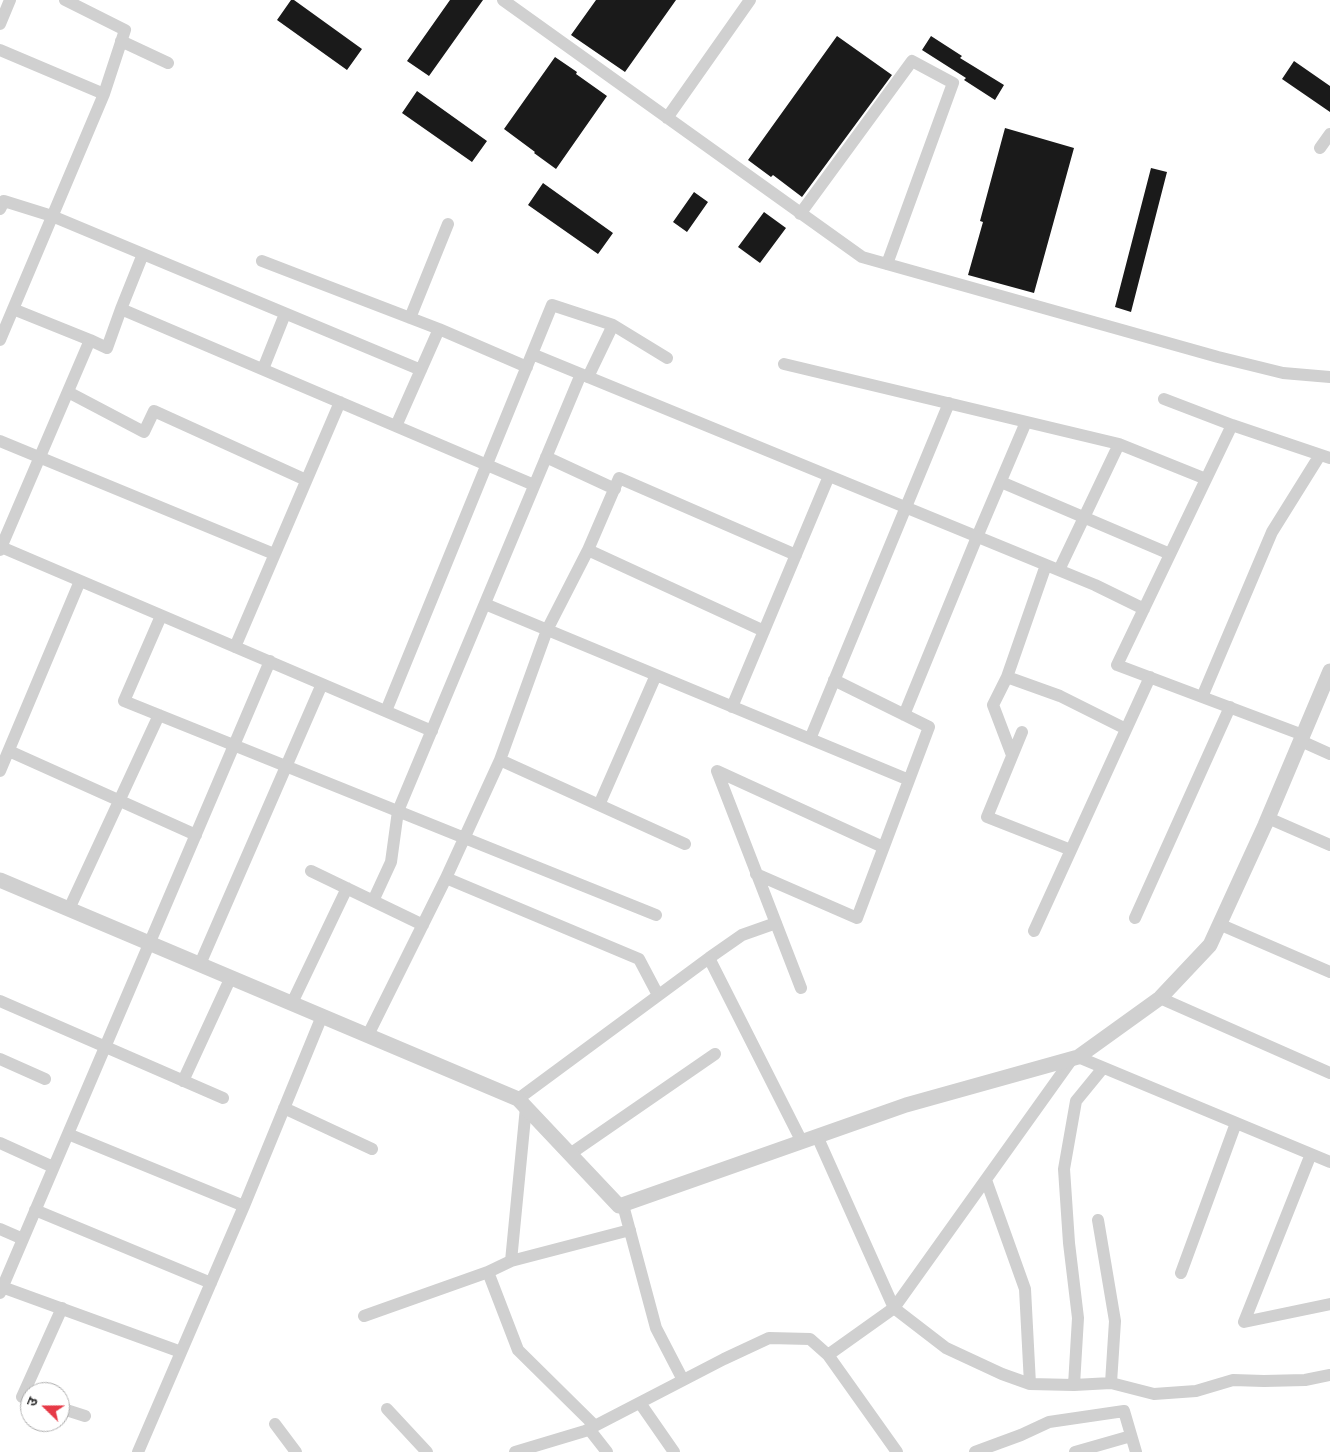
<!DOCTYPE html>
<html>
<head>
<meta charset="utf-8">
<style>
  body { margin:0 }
  #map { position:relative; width:1330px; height:1452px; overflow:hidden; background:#fff; font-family:"Titillium Web","Noto Sans Devanagari",sans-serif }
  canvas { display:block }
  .north { position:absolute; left:20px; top:1382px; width:50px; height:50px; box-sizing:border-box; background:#fff; border:1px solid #adadad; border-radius:50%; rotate:292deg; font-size:14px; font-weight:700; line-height:20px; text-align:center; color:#333 }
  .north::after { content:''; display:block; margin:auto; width:18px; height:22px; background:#e63946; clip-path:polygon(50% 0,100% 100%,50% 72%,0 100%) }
</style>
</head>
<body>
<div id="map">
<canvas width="1330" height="1452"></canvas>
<div class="north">उ</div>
</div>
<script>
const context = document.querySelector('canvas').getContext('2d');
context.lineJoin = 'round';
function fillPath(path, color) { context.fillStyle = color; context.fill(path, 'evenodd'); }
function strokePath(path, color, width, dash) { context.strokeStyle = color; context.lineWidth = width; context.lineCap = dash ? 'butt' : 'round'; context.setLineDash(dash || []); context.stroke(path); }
fillPath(new Path2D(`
  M291,0H294L362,49L347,70L277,20Z
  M450,0H483L429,76L407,61Z
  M596,0H676L625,72L571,35Z
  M837,36L892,75L802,197L773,175L771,177L748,160Z
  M931,36L962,56L960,58L1004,85L995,100L964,80L966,78L922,50Z
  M555,57L577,72L576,74L607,96L556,169L534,153L535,152L504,129Z
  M1294,61L1330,86V112L1282,79Z
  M417,91L487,141L472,162L402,113Z
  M1005,128L1074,148L1034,293L968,275L983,222L980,221Z
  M1151,168L1167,172L1131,312L1115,307Z
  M543,183L613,233L598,254L528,205Z
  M694,192L708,202L687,232L673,222Z
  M764,212L786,228L760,263L738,247Z`), '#1a1a1a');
strokePath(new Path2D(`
  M503,0L862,257L1218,357L1283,373L1330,377
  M0,24L10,0
  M121,41L168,63
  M0,50L104,94
  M667,118L750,0
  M1320,148L1330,134
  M0,209L4,201L52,216L421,370
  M800,214L912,61L953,83L887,264
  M262,261L439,329L527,367
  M13,309L90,340
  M121,309L534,485
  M410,318L448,224
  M613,325L667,358
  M0,340L104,94L125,30L65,0
  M532,354L1095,585L1144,609
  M784,364L1119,444L1206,479
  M263,369L285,314
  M68,392L144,432L154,411L306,480
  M1164,399L1232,425L1330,458
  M1232,425L1117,665L1303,735
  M396,426L439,329
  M0,441L274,554
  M546,457L615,489
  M1001,482L1170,554
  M1,547L432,731
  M0,550L90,340L107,348L121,309L143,254
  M1059,570L1119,444
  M485,604L909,780
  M161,616L124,701L656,915
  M764,631L588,550L619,478L796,555
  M235,647L340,402
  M1007,677L1060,696L1126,729
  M1202,697L1272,532L1320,455
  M732,707L829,476
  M386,711L552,305L613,325L588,377
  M904,715L977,537L1026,422
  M1022,732L987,817L1071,850
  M810,739L949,403
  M1301,741L1330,754
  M9,751L196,835
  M1012,755L993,705L1007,677L1046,565
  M500,760L547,630L588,550
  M0,771L80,581
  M599,805L656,675
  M1268,818L1330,845
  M311,871L423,925
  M756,874L857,918L929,727L834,680
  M446,878L500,760L685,844
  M373,901L391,862L398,811L581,374
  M69,909L159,715
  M1135,918L1230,707
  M1219,924L1330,972
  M1034,931L1150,677
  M709,958L802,1142
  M200,964L322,684
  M801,988L717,771L883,847
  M1160,998L1330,1073
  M0,1001L223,1098
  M292,1003L347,888
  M368,1035L446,878L639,959L658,995
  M1078,1057L1330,1162
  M0,1059L45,1079
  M183,1081L231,977
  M518,1099L709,958L742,935L776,923
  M284,1108L372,1149
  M68,1134L244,1206
  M817,1136L894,1308L946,1348L1002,1374L1030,1384L1074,1385L1111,1383L1154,1394L1196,1391L1233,1380L1264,1381L1305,1380L1330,1375
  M0,1143L53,1167
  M570,1154L715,1054
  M1311,1154L1244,1322L1330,1304
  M986,1180L1025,1289L1030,1384
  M623,1205L656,1328L683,1380
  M35,1210L211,1283
  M1098,1220L1115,1321L1111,1383
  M0,1229L23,1239
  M511,1261L526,1107
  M488,1272L518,1350L595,1426
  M1181,1273L1236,1123
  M2,1287L181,1352
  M0,1293L270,661
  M364,1316L488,1272L511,1261L630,1230
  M828,1355L894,1308L1072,1059
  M1074,1385L1078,1318L1069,1243L1064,1169L1076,1101L1103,1068
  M30,1399L22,1397L62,1308
  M640,1403L674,1452
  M60,1408L85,1416
  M387,1409L427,1452
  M275,1424L296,1452
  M589,1429L607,1452
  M138,1452L244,1206L322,1016
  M515,1452L585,1431L724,1359L769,1338L810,1339L828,1355L897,1452
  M975,1452L1021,1435L1049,1422L1124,1411L1136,1452
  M1075,1452L1131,1436`), '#d0d0d0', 12);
strokePath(new Path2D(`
  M0,880L518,1099L619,1206L906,1105L1078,1057L1160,998L1210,945L1265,825L1330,671`), '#d0d0d0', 15);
</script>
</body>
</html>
